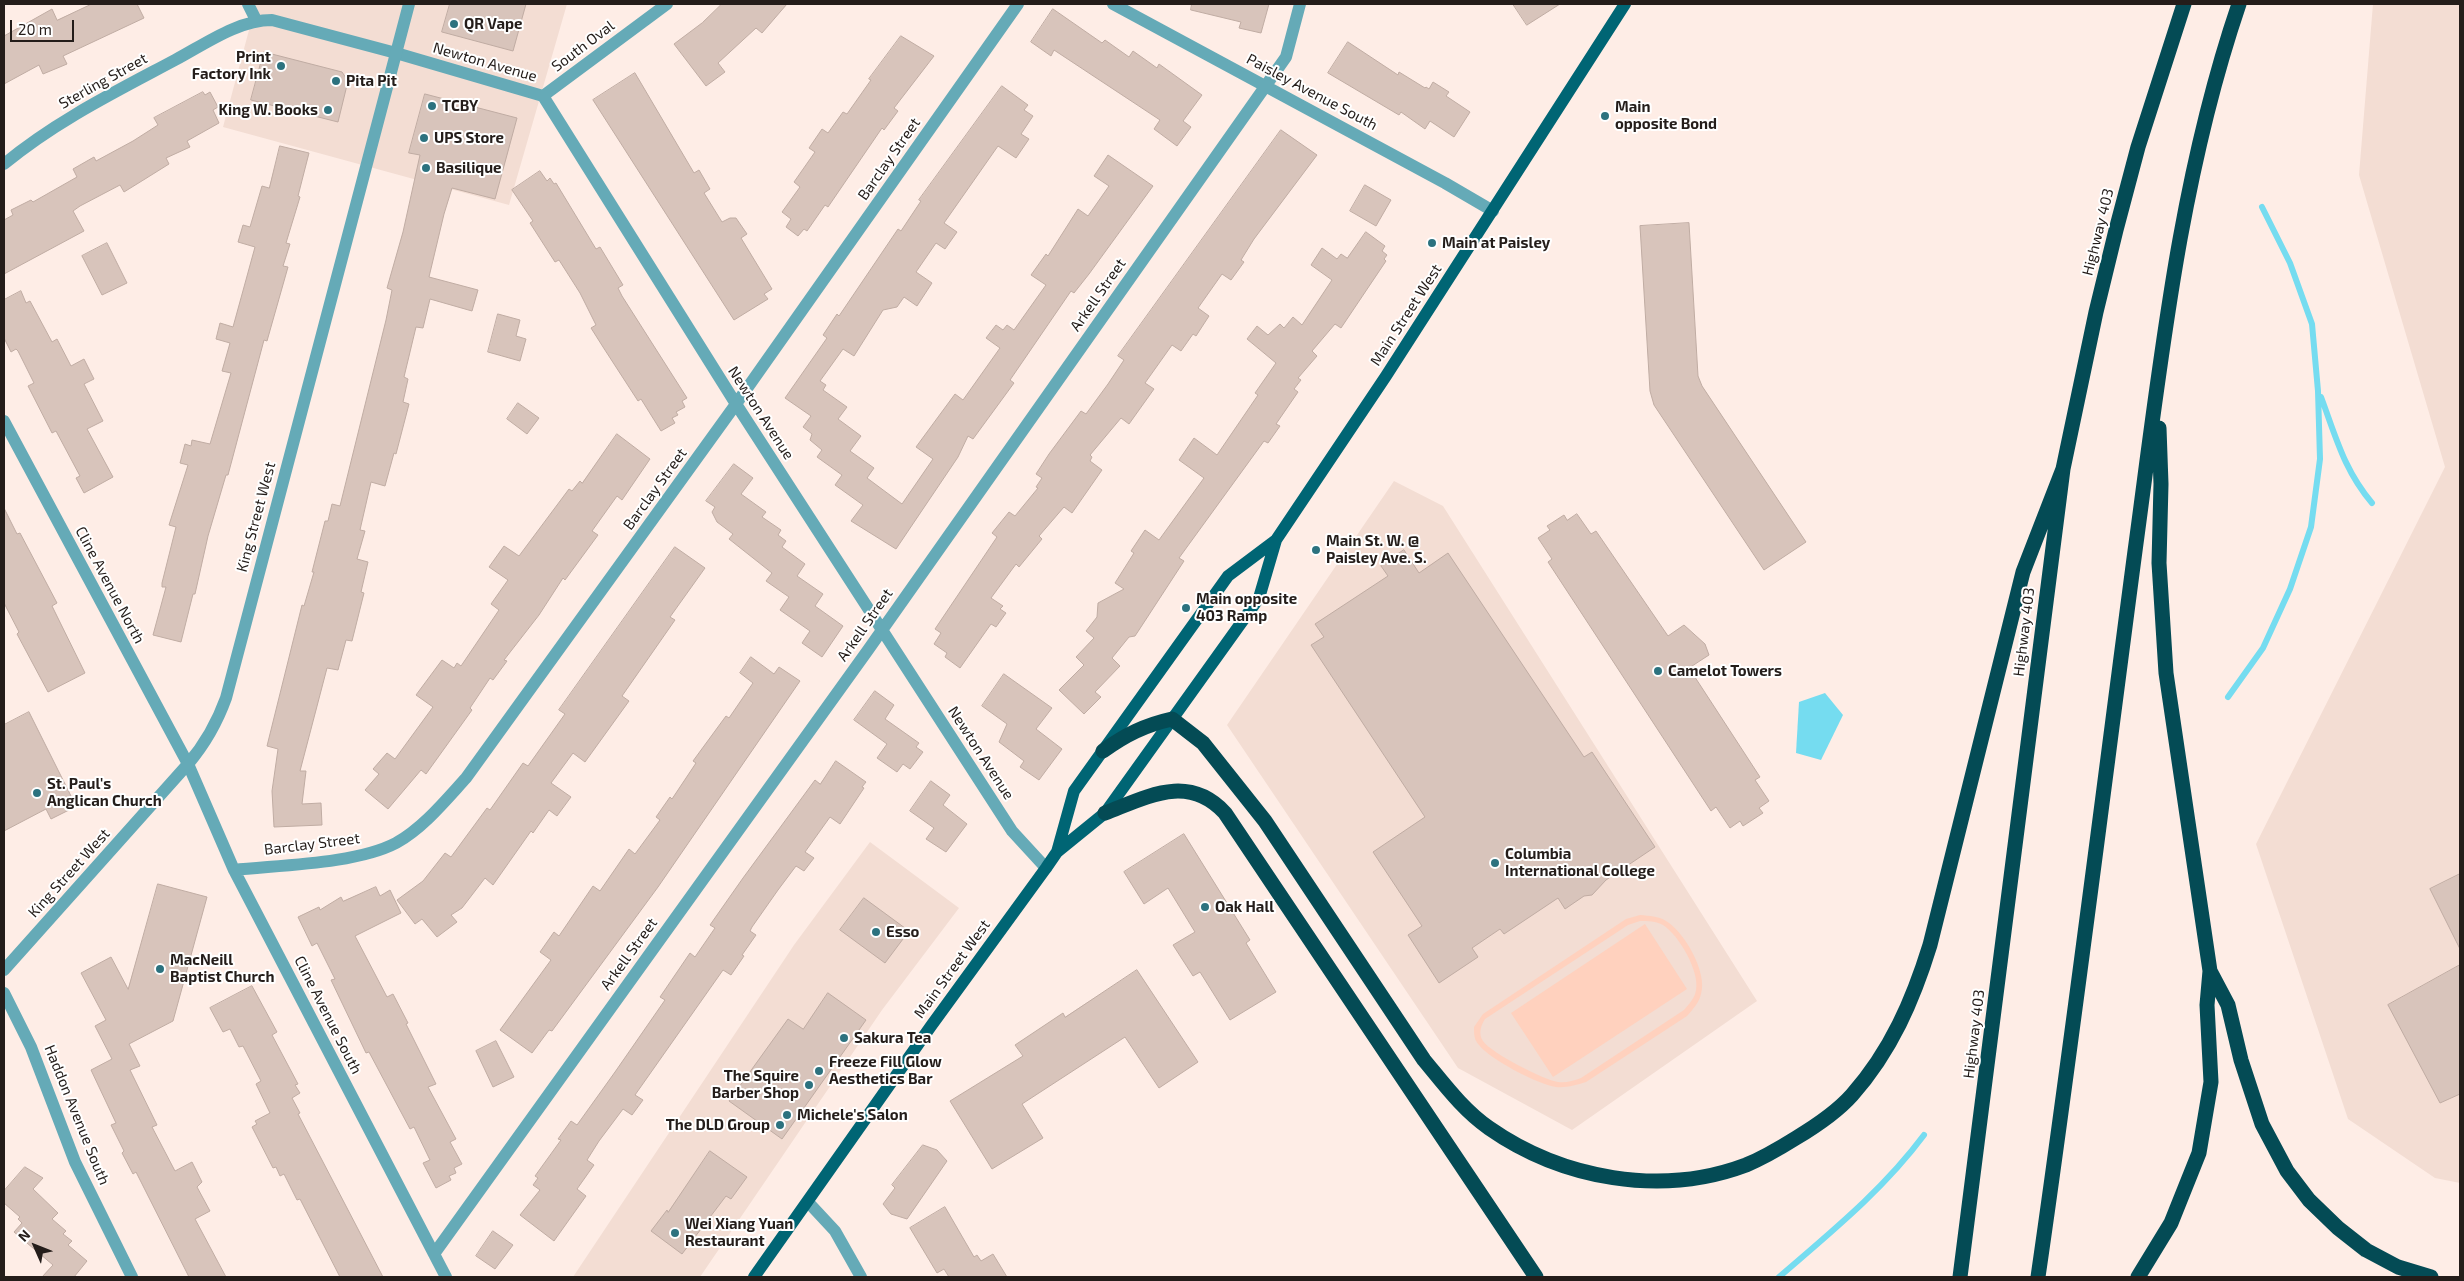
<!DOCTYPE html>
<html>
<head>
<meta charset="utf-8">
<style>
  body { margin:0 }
  #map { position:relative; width:2464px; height:1281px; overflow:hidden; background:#feede6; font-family:"Exo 2",sans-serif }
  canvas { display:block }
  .frame { position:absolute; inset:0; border:5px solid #241d1a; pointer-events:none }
  .north { position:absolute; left:10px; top:1221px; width:50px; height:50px; -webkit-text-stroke:4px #fff; paint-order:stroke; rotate:314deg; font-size:14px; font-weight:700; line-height:20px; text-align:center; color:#241d1a }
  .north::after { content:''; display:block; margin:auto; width:18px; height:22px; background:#241d1a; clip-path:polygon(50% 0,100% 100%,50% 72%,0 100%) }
  .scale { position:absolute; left:10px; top:20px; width:64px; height:22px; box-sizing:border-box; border:2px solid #241d1a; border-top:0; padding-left:6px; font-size:15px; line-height:18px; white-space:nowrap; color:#241d1a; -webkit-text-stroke:4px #fff; paint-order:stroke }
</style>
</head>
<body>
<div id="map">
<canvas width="2464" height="1281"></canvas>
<div class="frame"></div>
<div class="north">N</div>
<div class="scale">20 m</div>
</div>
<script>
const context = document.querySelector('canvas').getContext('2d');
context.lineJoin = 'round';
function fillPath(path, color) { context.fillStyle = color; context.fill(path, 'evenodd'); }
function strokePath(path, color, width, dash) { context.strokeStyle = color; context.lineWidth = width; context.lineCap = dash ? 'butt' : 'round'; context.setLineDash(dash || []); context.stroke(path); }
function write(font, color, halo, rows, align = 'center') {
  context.font = font + ' "Exo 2",sans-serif'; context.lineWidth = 4; context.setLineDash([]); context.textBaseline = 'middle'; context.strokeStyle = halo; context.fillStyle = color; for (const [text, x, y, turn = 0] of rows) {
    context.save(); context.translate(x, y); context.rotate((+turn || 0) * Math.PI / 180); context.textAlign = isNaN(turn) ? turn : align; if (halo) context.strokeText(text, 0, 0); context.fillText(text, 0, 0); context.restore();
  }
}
fillPath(new Path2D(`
  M256,4H567L509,205L223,127Z
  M2373,4H2460V1183L2435,1178L2348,1119L2256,844L2445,467L2359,175Z
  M1394,481L1443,506L1757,1001L1572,1130L1458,1068L1227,725Z
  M870,842L959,908L882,1010L700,1277H573L794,945Z`), '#f3ddd3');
fillPath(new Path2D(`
  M1640,915C1650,916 1658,916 1666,921C1684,931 1708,973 1701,994C1699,1003 1693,1009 1687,1016L1586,1082C1576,1085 1567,1088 1556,1087C1537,1084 1491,1060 1479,1045C1474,1040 1474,1034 1474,1027L1483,1014L1626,919ZM1640,921C1648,921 1656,921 1663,925C1679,935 1700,972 1696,990C1695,998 1689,1004 1684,1010L1581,1078C1573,1081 1566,1083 1558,1082C1544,1080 1491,1053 1483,1041C1478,1034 1481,1025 1485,1019L1628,925Z
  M1645,924L1687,989L1553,1077L1511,1013Z`), '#ffd1be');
fillPath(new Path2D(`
  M1825,693L1843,715L1821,760L1796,753L1799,702Z`), '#75dcf0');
strokePath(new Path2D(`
  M2321,397C2336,437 2344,470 2372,503
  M2228,697L2263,648L2290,589L2311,527L2320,459L2318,391L2312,324L2290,263L2262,207
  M1779,1277C1831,1232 1883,1190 1924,1135`), '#75dcf0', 6);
const building = new Path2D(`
  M92,4H137L144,18L63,56L67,64L43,74L39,65L4,84V36L52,9L57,20Z
  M450,4H526L513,51L442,32Z
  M722,4H787L762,33L756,28L718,63L725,72L706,86L674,44L702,23Z
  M1192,4H1269L1261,33L1239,28L1241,22L1191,10Z
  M1513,4H1560L1527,25Z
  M1053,9L1102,43L1105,40L1129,57L1133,51L1157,68L1159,64L1202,95L1183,121L1191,127L1177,146L1154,129L1160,120L1054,50L1051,56L1031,42Z
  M901,36L934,56L894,108L898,111L884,130L882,128L828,207L825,205L807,231L804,229L798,236L786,227L791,219L782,212L800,187L794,182L815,152L809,148L822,129L828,133L843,112L847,114L871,80L869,79Z
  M1348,42L1398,75L1399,72L1425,88L1426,87L1429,89L1433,82L1449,92L1446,96L1470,112L1454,137L1430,121L1425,129L1401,112L1399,115L1328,73Z
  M264,52L342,72L348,81L338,122L251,100Z
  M635,73L694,173L699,170L710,189L704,193L722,222L730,218H736L747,234L741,238L772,289L764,294L768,299L734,320L593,100Z
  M1002,86L1028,105L1024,110L1033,116L1021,134L1029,139L1016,158L998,146L944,223L957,232L945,249L936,243L916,272L932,283L917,306L904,297L897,307L883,310L854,356L843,349L820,381L826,385L823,390L847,407L838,419L861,436L850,451L874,468L867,478L902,504L933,459L916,447L955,394L963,400L1000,348L986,338L996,325L1003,330L1007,325L1014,330L1046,285L1031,275L1046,254L1048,256L1078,209L1088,216L1109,186L1094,176L1108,155L1153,186L1089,274L1074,293L1071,291L1010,380L1014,383L973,439L968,436L958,457L896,549L851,521L863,505L835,485L842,475L817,457L822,450L810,440L812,434L803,427L811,416L785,398L827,338L823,335L837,314L839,316L898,229L901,231L921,201L919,200Z
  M203,92L205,95L210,92L218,107L213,110L219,123L187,141L190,147L166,158L169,164L145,179L124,192L120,185L80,206L73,211L84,231L4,274V220L13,215L11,210L31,200L33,202L77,177L73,169L94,157L96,161L133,141L158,125L154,118Z
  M425,94L517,118L495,199L452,188L444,214L429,277L478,290L472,311L430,299L423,328L416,327L404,377L408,379L403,402L409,404L396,454L394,453L385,486L371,482L360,530L365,531L357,559L368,562L361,592L364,593L352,641L346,640L338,670L327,668L300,771H306L302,804L321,803L322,825L274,827L272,791L278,749L267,746L302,605L304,606L314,572H312L325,521H328L332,504L340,506L386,320L392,290L387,288L403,232L420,155L409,153Z
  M1281,130L1317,155L1254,239L1241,260L1244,262L1231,280L1222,274L1198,308L1209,316L1196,336L1193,334L1181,351L1172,345L1145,383L1154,389L1129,424L1121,418L1090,455L1092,457L1090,461L1102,470L1072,513L1064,507L1039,536L1042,539L1019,567L1016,564L991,598L1003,606L1000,609L1006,613L996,627L991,624L960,668L945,657L947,653L934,644L941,633L935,629L997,537L992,533L1009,512L1015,516L1038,488L1036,487L1042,478L1036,474L1049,454L1081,411L1086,414L1108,384L1124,360L1118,356Z
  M280,146L309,153L298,196L300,197L286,243L290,244L283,266L288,267L267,341L264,340L228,475H226L208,536L195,594H193L181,642L153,635L166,587H162V583L176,527L169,525L188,465L180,463L185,444L191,446L192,440L210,444L231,373L222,371L230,343L216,339L220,323L233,327L255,247L238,242L243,225L250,227L262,186L269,188Z
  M540,171L547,181L550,178L554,184L556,183L596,249L600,247L623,285L618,288L622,296L687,398L682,401L685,407L676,412L678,415L672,418L675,423L661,431L641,399L638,401L603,347L591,328L596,325L580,293L559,260L555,262L530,223L533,221L512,190Z
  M1365,185L1391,200L1376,226L1350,211Z
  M1689,223L1698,376L1702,386L1806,542L1764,570L1654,405L1650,391L1640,226Z
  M1366,232L1385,246L1382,251L1387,255L1384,259L1386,261L1341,328L1335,324L1312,351L1317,356L1298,378L1301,380L1294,389L1298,392L1276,424L1280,426L1268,443L1264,441L1179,558L1184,561L1139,630L1135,636L1129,637L1112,658L1120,666L1095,692L1101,697L1084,714L1059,690L1084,665L1076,657L1094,638L1086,631L1097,617L1098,603L1124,589L1115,583L1134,553L1131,551L1145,530L1159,540L1204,478L1179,460L1194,438L1217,455L1258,395L1255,393L1276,363L1247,339L1257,326L1268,335L1280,324L1284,328L1293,317L1302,325L1332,280L1311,265L1322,248L1337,259L1341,254L1347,258Z
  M107,243L127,283L102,295L82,256Z
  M21,291L26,303L30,301L52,342L57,339L71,366L84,359L94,379L84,384L103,421L87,429L113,477L84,493L76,478L80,476L56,431L52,433L28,386L34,383L18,351L16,349L11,352L4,338V300Z
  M498,314L520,320L516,336L526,339L520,361L488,352Z
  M518,403L539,418L527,434L507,419Z
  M617,434L650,459L622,500L617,496L592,531L598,535L565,580L563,578L539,615L504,660L507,661L493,680L490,678L470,708L472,710L426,774L421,770L388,809L365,790L379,774L373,769L387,753L395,759L433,707L416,695L442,660L454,668L457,663L461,666L499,610L491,604L508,580L489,567L504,546L519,556L569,489L572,491L580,481L582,483Z
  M734,464L753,478L741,494L766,512L762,517L781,530L778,535L786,541L782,547L805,564L797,576L823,594L815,606L843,626L822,657L802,643L810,631L780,610L789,597L766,581L772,573L729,539L733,534L717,522L712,512L715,507L706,501Z
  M4,508L17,534L20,533L57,603L52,606L85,673L48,692L17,634L19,632L4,603Z
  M1577,514L1591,534L1596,531L1668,636L1684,625L1705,644L1709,655L1689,668L1760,777L1755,780L1769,801L1759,808L1763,813L1743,826L1740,821L1730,828L1716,807L1711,811L1548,562L1552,559L1538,538L1550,530L1547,526L1564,515L1567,520Z
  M675,547L705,568L670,617L675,620L622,696L629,701L585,762L573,753L551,783L571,797L557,816L549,810L533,833L531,831L493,885L485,878L462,908L451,915L457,922L437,937L422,919L415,924L397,900L423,881L445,853L451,857L487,808L490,810L523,763L528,766L565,714L559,710Z
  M1404,550L1419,573L1448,553L1584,757L1592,752L1655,847L1606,880L1592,895L1584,896L1565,909L1558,898L1504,934L1500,929L1472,948L1478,957L1439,983L1408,935L1422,926L1373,852L1425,817L1311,645L1324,637L1315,624L1388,576L1381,566Z
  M751,657L774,674L779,667L800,681L658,887L552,1031L549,1030L532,1053L500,1030L551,960L540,952L554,932L559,936L593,886L600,891L629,849L635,854L660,820L656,817L670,797L672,799L696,763L693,761L726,716L729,718L753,683L740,673Z
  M1004,674L1052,708L1036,729L1062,749L1039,780L1020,767L1024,761L999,742L1007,724L982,706Z
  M875,691L894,705L885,719L919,743L916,747L923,752L910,769L903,764L897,772L877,758L887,744L854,720Z
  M29,712L71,796L67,798L73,808L51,819L46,809L4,831V725Z
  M836,761L866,782L862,787L864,788L840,824L830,817L805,852L814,858L804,871L796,866L778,890L752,927L750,931L756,935L742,955L744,956L731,975L723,970L635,1095L643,1100L632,1115L623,1109L599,1141L587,1160L594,1165L577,1189L586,1196L554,1241L520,1215L540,1190L533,1185L538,1178L535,1176L561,1140L558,1139L571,1121L577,1125L615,1072L665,1000L660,997L690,953L695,957L715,928L710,925L743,878L815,780L820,784Z
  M931,781L950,795L943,805L967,824L946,852L926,839L934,828L910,811Z
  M1184,834L1250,940L1246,943L1276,992L1230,1020L1200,972L1193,976L1173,945L1195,932L1168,888L1144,904L1124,872Z
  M2460,874V949L2430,889Z
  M158,884L207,897L173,1021L129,1044L140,1066L130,1070L157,1125L152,1127L175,1171L192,1162L202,1182L197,1187L210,1211L195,1219L226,1277H189L136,1172L133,1174L122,1153L124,1151L111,1125L116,1123L91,1070L112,1059L95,1026L106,1020L81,973L111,957L128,989Z
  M376,887L380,896L390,890L401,913L355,936L387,997L393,994L408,1023L406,1024L436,1084L428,1087L456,1139L450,1142L462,1164L454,1168L456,1173L449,1176L451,1180L436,1188L423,1163L430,1160L414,1127L410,1129L369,1052L366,1053L331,980L335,979L317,943L312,946L298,917L319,907L320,910L341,897L343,901Z
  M864,898L909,931L885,963L840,930Z
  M2460,965V1094L2440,1103L2388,1005Z
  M1137,970L1198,1062L1159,1088L1125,1037L1022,1104L1043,1138L992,1169L950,1101L1023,1056L1015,1045L1063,1013L1065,1017Z
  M252,986L277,1032L272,1035L298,1084L295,1085L300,1093L292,1098L300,1113L298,1114L383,1277H340L300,1199L297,1200L284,1174L280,1176L276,1167L273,1168L252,1127L257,1124L255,1121L270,1113L256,1084L261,1081L243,1046L239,1047L230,1029L223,1032L210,1008Z
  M828,993L866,1020L782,1139L729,1101L788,1019L803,1029Z
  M496,1041L514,1077L493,1087L476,1051Z
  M923,1145L937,1150L947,1161L907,1219L891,1214L883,1204L895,1188L892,1185Z
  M710,1151L747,1177L731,1199L726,1196L682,1254L651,1231L667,1210L668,1212Z
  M25,1167L43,1178L33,1189L58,1213L52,1219L66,1231L63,1234L72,1241L68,1245L87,1261L74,1277H42L53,1265L14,1232L22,1223L18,1219L20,1217L4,1203V1191Z
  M945,1207L974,1257L977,1255L981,1261L993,1254L1007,1277H949L944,1269L937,1273L910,1228Z
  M493,1231L513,1245L495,1269L476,1256Z`);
fillPath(building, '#d8c4bb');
strokePath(building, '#c0aca3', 1);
strokePath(new Path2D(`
  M248,4L256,20
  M1113,4L1445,183L1493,211
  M543,96L667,4
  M4,164C56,121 115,92 175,60C205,44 238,20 272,20L396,53L543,96L736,404L1012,831L1046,868
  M4,421L188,764L234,870L446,1277
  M234,870C280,865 356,864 396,843C423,828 445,801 466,778L736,404L1018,4
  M4,993L31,1047L75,1162L132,1277
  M808,1202L835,1231L861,1277
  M434,1254L868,650L1286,57L1300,4`), '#65aab7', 12);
strokePath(new Path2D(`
  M4,970L188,764C205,744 217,723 226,698L409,4`), '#65aab7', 12);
strokePath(new Path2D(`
  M1057,852L1074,791L1228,576L1276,540
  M754,1277L931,1026L1046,868L1057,852L1105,813L1259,598L1276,540L1386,376L1625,4`), '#006574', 12);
strokePath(new Path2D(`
  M1103,751C1125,735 1145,725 1172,719L1203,743L1265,821L1424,1060C1444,1084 1463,1110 1489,1128C1562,1179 1661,1197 1746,1165C1763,1158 1780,1148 1796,1138C1816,1126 1836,1113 1852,1095C1891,1051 1913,1000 1930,945L2023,572L2063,469
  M1105,813C1147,797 1188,773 1225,813L1536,1277
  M2210,971L2228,1005L2241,1060L2262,1124L2287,1171L2309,1200L2338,1228L2366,1250L2398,1267L2431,1277
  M1960,1277L2063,469L2096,312L2116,230L2138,147L2184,4
  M2038,1277C2073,1035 2103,793 2135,551C2160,367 2179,180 2239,4
  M2138,1277L2171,1223L2199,1153L2211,1082L2207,1005L2210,971L2166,673L2159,563L2161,484L2159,428`), '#044b55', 15);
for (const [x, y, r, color] of [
  [454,24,5,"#2c727f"],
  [281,66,5,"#2c727f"],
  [336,81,5,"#2c727f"],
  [432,106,5,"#2c727f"],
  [328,110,5,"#2c727f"],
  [1605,116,5,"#2c727f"],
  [424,138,5,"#2c727f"],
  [426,168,5,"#2c727f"],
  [1432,243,5,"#2c727f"],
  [1316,550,5,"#2c727f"],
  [1186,608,5,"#2c727f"],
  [1658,671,5,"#2c727f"],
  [37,793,5,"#2c727f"],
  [1495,863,5,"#2c727f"],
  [1205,907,5,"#2c727f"],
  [876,932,5,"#2c727f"],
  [160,969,5,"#2c727f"],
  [844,1038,5,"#2c727f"],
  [819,1071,5,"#2c727f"],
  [809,1085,5,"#2c727f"],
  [787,1115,5,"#2c727f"],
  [780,1125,5,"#2c727f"],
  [675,1233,5,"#2c727f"]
]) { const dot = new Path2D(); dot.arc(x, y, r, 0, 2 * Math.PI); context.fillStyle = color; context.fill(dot); strokePath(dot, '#fff', 2); }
write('bold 15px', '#241d1a', '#fff', [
  ["QR Vape",464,24],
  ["Print",271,57,"right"],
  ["Factory Ink",271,74,"right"],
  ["Pita Pit",346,81],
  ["TCBY",442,106],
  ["Main",1615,107],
  ["opposite Bond",1615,124],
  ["King W. Books",318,110,"right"],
  ["UPS Store",434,138],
  ["Basilique",436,168],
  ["Main at Paisley",1442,243],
  ["Main St. W. @",1326,541],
  ["Paisley Ave. S.",1326,558],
  ["Main opposite",1196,599],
  ["403 Ramp",1196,616],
  ["Camelot Towers",1668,671],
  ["St. Paul's",47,784],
  ["Anglican Church",47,801],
  ["Columbia",1505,854],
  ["International College",1505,871],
  ["Oak Hall",1215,907],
  ["Esso",886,932],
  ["MacNeill",170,960],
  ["Baptist Church",170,977],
  ["Sakura Tea",854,1038],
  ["Freeze Fill Glow",829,1062],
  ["Aesthetics Bar",829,1079],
  ["The Squire",799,1076,"right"],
  ["Barber Shop",799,1093,"right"],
  ["Michele's Salon",797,1115],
  ["The DLD Group",770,1125,"right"],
  ["Wei Xiang Yuan",685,1224],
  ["Restaurant",685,1241]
], 'left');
write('15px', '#241d1a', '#fff', [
  ["South Oval",583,46,-37],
  ["Newton Avenue",485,62,16],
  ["Sterling Street",103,81,-29],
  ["Paisley Avenue South",1312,92,28],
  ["Barclay Street",889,159,-55],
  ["Highway 403",2098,232,-76],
  ["Arkell Street",1098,295,-55],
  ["Main Street West",1406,315,-57],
  ["Newton Avenue",761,413,57],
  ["Barclay Street",655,489,-54],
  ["King Street West",256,517,-75],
  ["Cline Avenue North",110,585,62],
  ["Arkell Street",865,625,-55],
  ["Highway 403",2024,632,-83],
  ["Newton Avenue",981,753,57],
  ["Barclay Street",312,844,-7],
  ["King Street West",69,873,-48],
  ["Arkell Street",629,954,-54],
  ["Main Street West",952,969,-54],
  ["Cline Avenue South",328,1015,63],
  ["Highway 403",1974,1034,-83],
  ["Haddon Avenue South",77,1115,68]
]);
</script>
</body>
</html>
